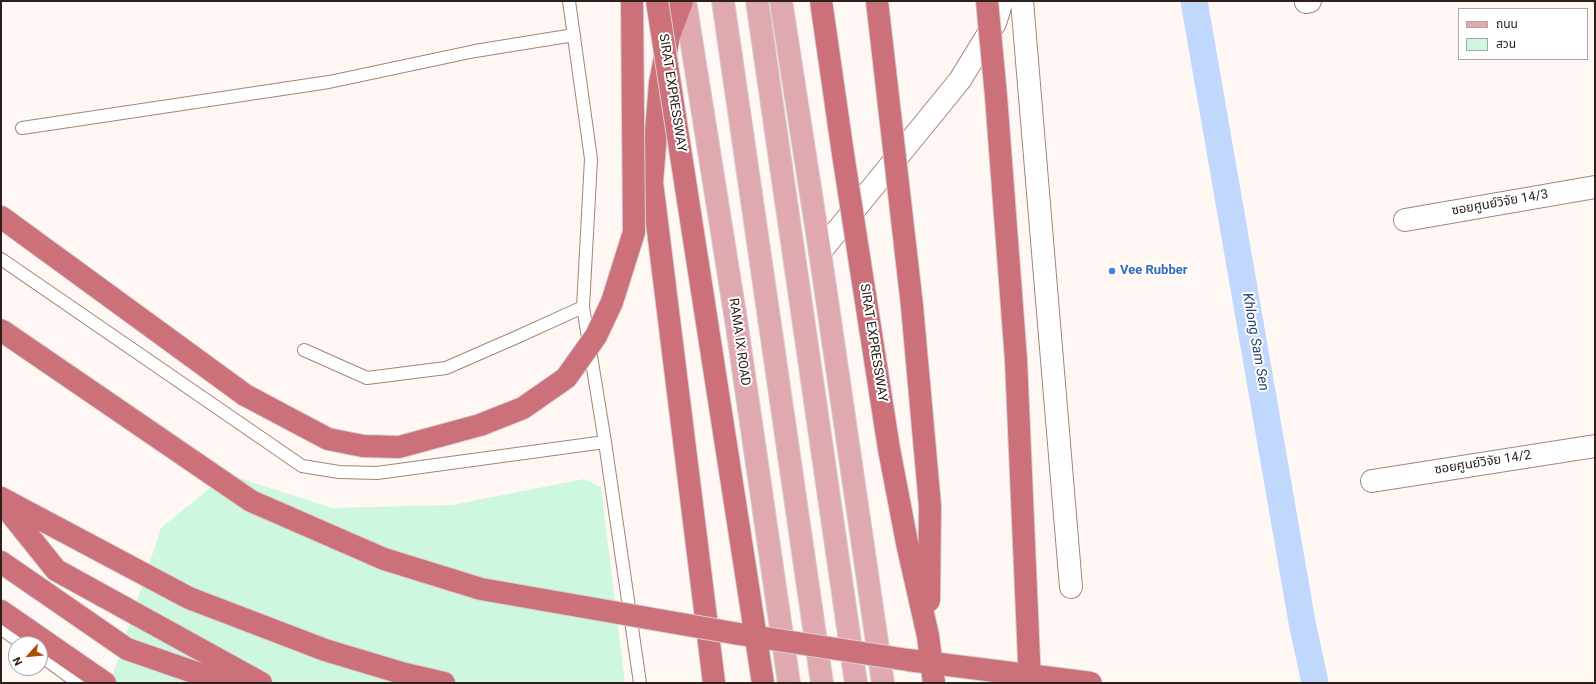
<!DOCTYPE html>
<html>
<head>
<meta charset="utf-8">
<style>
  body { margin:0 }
  #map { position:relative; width:1596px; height:684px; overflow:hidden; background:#fff7f4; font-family:Roboto,"Noto Sans Thai",sans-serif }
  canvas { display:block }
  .frame { position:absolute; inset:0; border:2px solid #2d201a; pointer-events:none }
  .legend { position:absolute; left:1458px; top:8px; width:130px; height:52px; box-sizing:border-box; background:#fff; border:1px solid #aba6a3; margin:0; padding:5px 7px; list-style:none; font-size:12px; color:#2d201a }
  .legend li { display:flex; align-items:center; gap:8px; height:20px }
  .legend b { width:20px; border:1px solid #aba6a3 }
  .north { position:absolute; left:8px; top:636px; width:40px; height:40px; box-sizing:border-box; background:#fff; border:1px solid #aba6a3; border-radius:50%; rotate:243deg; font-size:11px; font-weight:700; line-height:16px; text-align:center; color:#2d201a }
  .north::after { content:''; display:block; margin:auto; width:14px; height:18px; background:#ad4c05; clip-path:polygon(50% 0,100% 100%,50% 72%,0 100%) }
</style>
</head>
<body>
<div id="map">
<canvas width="1596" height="684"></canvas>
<div class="frame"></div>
<ul class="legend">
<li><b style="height:5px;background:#e0a9af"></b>ถนน</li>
<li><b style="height:11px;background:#cef7e0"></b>สวน</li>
</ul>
<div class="north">N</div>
</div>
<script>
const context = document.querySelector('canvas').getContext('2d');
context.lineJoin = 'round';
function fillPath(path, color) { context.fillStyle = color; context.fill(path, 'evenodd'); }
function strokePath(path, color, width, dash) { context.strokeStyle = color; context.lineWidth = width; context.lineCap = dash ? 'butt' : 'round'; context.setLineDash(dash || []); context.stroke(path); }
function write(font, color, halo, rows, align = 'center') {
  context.font = font + ' Roboto,"Noto Sans Thai",sans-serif'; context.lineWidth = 4; context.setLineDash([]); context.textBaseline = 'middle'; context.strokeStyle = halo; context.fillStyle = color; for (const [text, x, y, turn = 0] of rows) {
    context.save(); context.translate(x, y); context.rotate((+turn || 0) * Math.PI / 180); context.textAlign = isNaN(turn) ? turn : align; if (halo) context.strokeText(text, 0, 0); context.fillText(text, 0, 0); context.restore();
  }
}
fillPath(new Path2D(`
  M227,474L332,508L452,505L584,479L601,487L625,683H110L161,528Z`), '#cef7e0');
strokePath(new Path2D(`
  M1194,1L1302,622L1315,683`), '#c0d7fe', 27);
const service = new Path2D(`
  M569,1L591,159L583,307L605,442L640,683
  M22,128L329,82L475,51L574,35
  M1,259L302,466L339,472L377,473L605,442
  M304,350L367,378L446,368L517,337L583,307
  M1,629L23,644
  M40,655L78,683`);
const minor = new Path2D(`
  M1022,1L1071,587
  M1306,2L1310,1
  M1405,220L1595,187
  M820,252L960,80L995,23L1002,1
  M1372,481L1595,446`);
const primary = new Path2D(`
  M685,1L736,320L789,683
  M723,1L822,683
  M757,1L856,683
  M781,1L820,252L883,683`);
const motorway = new Path2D(`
  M682,1L669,36L660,83L652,182L714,683
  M1,217L245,395
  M1,498L189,598L325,650L405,674L444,683
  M3,504L56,570L261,683
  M1,562L127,649L225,683
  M1,611L105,683`);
strokePath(service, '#a58475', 14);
strokePath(minor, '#a58475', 24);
strokePath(primary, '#d5d2d1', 24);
strokePath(motorway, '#d5d2d1', 24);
strokePath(service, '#fff', 12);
strokePath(minor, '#fff', 22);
strokePath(primary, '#e0a9af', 22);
strokePath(motorway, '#cc7079', 22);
const motorwayBridge = new Path2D(`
  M657,1L763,683
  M821,1L843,154L889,449L907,543L928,636L934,683
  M877,1L912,306L930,506L929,601
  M987,1L996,96L1016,360L1030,683
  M1,330L251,501L384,559L481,589L739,634L908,660L1091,683
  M245,395L328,439L363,446L399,447L480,425L523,408L566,378L596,336L612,302L634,232L632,1`);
strokePath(motorwayBridge, '#d5d2d1', 24, []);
strokePath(motorwayBridge, '#cc7079', 22);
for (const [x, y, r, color] of [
  [1112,271,4,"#3f7fe0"]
]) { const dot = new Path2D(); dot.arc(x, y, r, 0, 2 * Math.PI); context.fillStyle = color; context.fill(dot); strokePath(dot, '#fff', 1.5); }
write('13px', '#2d201a', '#fff', [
  ["SIRAT EXPRESSWAY",672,93,81],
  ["ซอยศูนย์วิจัย 14/3",1500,203,-10],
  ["RAMA IX ROAD",739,342,82],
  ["SIRAT EXPRESSWAY",873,343,81],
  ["ซอยศูนย์วิจัย 14/2",1483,463,-9]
]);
write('bold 13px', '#366cbe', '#fff', [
  ["Vee Rubber",1120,271]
], 'left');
write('italic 14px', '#284475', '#fff', [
  ["Khlong Sam Sen",1255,342,80]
]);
</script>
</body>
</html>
